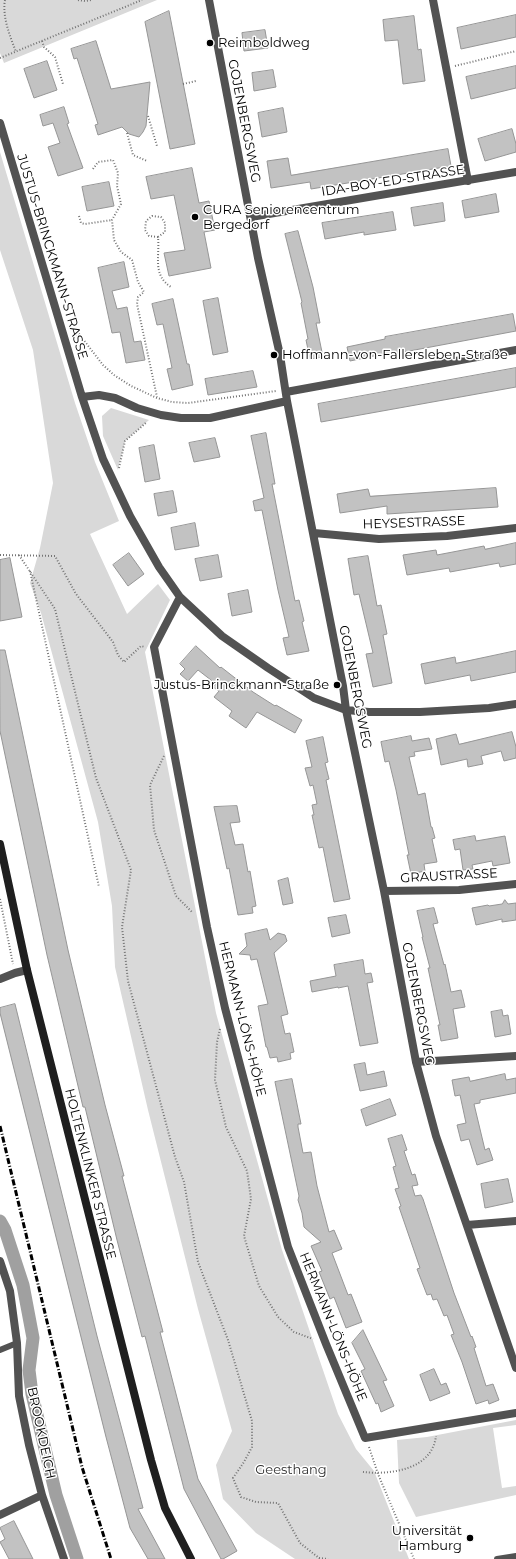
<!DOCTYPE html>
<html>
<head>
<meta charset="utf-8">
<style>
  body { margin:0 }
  canvas { display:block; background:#fff }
</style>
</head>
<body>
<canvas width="516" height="1559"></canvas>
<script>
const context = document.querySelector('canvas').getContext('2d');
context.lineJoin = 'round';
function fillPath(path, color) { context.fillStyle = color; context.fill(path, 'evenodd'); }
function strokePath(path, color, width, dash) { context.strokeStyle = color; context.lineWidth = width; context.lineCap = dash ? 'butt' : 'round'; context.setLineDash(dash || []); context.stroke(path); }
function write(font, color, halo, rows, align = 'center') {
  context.font = font + ' Montserrat,sans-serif'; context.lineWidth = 3; context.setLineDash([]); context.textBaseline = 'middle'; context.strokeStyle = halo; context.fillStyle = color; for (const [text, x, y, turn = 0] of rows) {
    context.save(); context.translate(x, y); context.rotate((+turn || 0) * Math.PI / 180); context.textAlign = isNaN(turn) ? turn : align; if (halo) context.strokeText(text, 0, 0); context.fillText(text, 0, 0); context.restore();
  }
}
fillPath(new Path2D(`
  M0,0H157L4,63L0,53Z
  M0,152L75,403L95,462L119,521L90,534L127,614L158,584L170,600L145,652L216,1013L282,1250L338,1414L356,1449L374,1471L409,1559H295L256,1533L223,1499L216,1465L232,1431L198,1309L148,1110L115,967L112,906L98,822L41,613L30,583L40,548L53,483L33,350L0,250Z
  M111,408L149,420L125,441L118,470L103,436L102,416Z
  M516,1420V1425L493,1428L502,1488L516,1486V1495L416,1517L399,1483L397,1440L427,1437Z`), '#d9d9d9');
strokePath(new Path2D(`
  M0,1221L5,1230L23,1285L33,1338L29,1370L32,1394L56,1495L77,1559`), '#a0a0a0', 13);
const building = new Path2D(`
  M169,11L195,144L170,149L145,22Z
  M516,15V37L461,49L457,28Z
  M414,16L418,50L421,49L425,81L403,84L398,40L385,41L383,20Z
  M265,30L268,48L244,51L242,33Z
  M96,41L111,89L150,82L146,126L143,132L139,137L129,134L122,127L98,135L95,125L98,124L77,58L74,59L71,49Z
  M47,61L57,90L34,98L24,69Z
  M516,66V88L471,99L466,77Z
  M273,70L276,87L254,91L252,73Z
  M64,107L69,123L67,124L83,168L58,176L48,147L60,143L53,123L43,126L40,115Z
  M283,108L287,132L262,137L258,113Z
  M512,129L516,144V152L485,161L478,139Z
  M448,149L451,166L311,189L310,182L271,188L267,161L288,158L291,175Z
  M192,168L199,203L209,201L215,230L204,232L211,268L169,276L164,253L185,250L174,195L151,199L146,177Z
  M109,182L114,206L87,211L82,187Z
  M496,194L499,212L465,218L462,201Z
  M443,203L445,221L414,226L411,208Z
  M393,212L396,230L364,235V232L325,239L322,223Z
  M298,231L313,287L320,323H316L323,357L310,359L306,340L308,339L301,303L302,302L285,234Z
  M124,262L129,287L112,291L117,309L127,307L134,342L141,341L145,360L126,363L120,332L112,333L98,268Z
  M218,298L228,352L213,355L203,301Z
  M173,299L187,364H189L193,385L172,390L167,369L172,368L163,324L157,325L152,304Z
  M513,314L516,331L388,355V353L350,361L347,347L385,339V337Z
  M516,368V387L321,422L318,404Z
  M253,371L257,387L208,395L205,379Z
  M266,433L275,484H272L295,601L299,600L304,621L302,622L309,651L287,655L283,638L289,637L278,590L262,510L255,511L253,501L264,498L251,436Z
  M215,438L220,457L194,462L189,443Z
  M154,445L160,479L145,482L139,448Z
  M496,488L498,507L387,514V506L340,513L337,494L368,489L370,496Z
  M173,491L177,512L158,516L154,494Z
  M195,523L199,546L175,550L171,528Z
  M516,543V564L500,567L499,563L450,572L449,568L407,575L403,555L436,550L437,555L484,546L485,549Z
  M129,553L144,574L128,586L113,565Z
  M218,555L222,577L200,581L195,559Z
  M368,556L377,606L381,605L387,634L383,635L392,683L373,687L366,654L373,653L359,594L354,595L348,559Z
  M10,558L22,617L0,621V560Z
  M248,590L252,612L232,616L228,594Z
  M196,646L220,668L221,667L253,692L275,706L276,705L302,720L295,733L257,712L246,728L229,716L232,711L214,697L219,691L213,687L216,684L198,670L188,681L180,674L185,669L180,664Z
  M0,650H5L68,950L105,1105L124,1176H122L163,1332H160L198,1479L237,1551L223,1559H221L184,1489L145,1336L142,1337L117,1240L85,1107H83L47,955L0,731Z
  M516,651V672L471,681L470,675L425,684L421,664L455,657L456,663Z
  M512,732L516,747V758L504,761L501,751L481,756L483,764L468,767L467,759L441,765L436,739L456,734L459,744Z
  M411,736L412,741L429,738L432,749L414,752L415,756L409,757L418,795L425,793L431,827H432L435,838L432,839L437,862L424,864L425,871L411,874L407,855H409L396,790L389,761L385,762L381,742Z
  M323,737L328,762L325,763L329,779L326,780L350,899L334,902L323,847L319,848L312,815H314L312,805L317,804L313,785L310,786L305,768L312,767L306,741Z
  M237,806L240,822L230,823L235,845L243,844L248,872L250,871L256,906L252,907L253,913L238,915L229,868L227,869L214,807Z
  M475,836L476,841L505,836L510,863L493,866L492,861L472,865L473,869L463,870L460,849L455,850L453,840Z
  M288,878L293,903L283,905L278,881Z
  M505,900L508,904L516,903V920L502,922V919L476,925L472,908L488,905L489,906L502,904Z
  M434,908L438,923L433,924L444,965L445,964L451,992L461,990L465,1007L453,1009L458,1038L441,1041L438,1025H440L428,968H430L422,937H423L417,911Z
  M346,915L350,933L332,937L328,918Z
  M267,929L270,940L278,933L285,935L287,941L274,953L288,1014L281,1016L285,1034L290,1033L294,1052L290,1053L291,1059L278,1062L277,1057L270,1058L267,1047H266L258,1006L268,1004L257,959L251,960L250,955L239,954L247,946L245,934Z
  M363,960L365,974L371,973L373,982L367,983L378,1043L360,1046L348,986L338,988V987L312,992L310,981L336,976L334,965Z
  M15,1004L97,1336L143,1508L138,1509L165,1559H148L130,1528L106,1437L0,1013V1008Z
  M502,1010L503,1016L508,1015L511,1034L495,1037L491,1012Z
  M365,1063L367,1075L384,1071L387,1086L360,1091L354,1065Z
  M505,1074L506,1080L516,1078V1093L480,1100V1103L474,1104L485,1150L489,1148L493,1160L477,1165L469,1139L461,1141L457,1125L466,1123L460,1095L455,1096L452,1080L469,1077L470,1081Z
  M292,1079L301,1124H298V1127L303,1153L311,1152L317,1186L329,1232L334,1230L342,1249L332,1253L348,1295L351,1294L362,1322L346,1328L334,1297L330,1299L319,1272L322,1271L311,1246L321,1242L304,1227L302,1213L298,1200L299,1196L275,1082Z
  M390,1099L396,1115L366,1126L361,1110Z
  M402,1135L407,1150L404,1151L412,1175L415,1174L418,1185L412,1186L415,1196L421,1195L423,1199L454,1293L471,1337L472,1336L476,1347L474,1348L486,1386L493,1384L499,1400L489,1404L488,1400L476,1404L462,1362L451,1335L454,1334L447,1315L444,1316L437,1299L433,1300L431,1294L427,1295L417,1269L420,1268L399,1207L401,1206L395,1189L399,1188L393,1167L396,1166L388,1139Z
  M508,1179L513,1202L485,1208L481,1184Z
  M363,1330L387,1380L383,1381L394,1406L381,1412L378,1403L376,1404L361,1371L365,1369L352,1343Z
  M434,1369L441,1385L446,1383L450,1393L430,1401L420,1375Z
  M14,1521L33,1559H9L0,1542L5,1539L0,1528Z`);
fillPath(building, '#c2c2c2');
strokePath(building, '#969696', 1);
strokePath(new Path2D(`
  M5,0C2,17 10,36 16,52
  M78,0L85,1L91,0
  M42,41L44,47L55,57L63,84
  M0,58L142,0
  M455,66L516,51
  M183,84L196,81
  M148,116L157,146
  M127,133L133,155L147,161
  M93,169L98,162L113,160L118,173L117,186L121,204L112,220L114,240L121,252L132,260L138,282L144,292L138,297L137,304L157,397
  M79,216L81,223L85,224L112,220
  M158,237L165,232V223L161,217L152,216L146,221L145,230L149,236L158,237C160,256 152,275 171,287
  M73,335L79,334L103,365L114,375L131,386L157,398L172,402L188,403L276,391
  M119,468L125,441L147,422
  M0,555L55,556L76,594L113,642L118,655L124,662L141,646L145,647
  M19,555L55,609L96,778L131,870L122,927L128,981L175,1157L184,1182L198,1262L228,1340L252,1421V1447L244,1462L233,1478L241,1497L256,1502L278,1503L300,1543L319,1558L328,1559
  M30,571L99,887
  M164,756L150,785L154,830L176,896L193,913
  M0,899L13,964
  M220,1029L217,1042L215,1080L226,1127L247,1171L251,1199L244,1236L259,1286L278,1317L294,1332L313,1339
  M369,1447L378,1474L414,1559
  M363,1472C390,1475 432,1470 436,1436`), '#747474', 2, [1, 2]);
strokePath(new Path2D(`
  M0,1350L17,1343
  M497,1559L516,1556`), '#525252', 6);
strokePath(new Path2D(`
  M209,0L258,258L280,355L287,401L343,686L346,710L384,891L416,1062L436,1136L516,1368
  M433,0L468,181
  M0,123L82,397L103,459L130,516L159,567L180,597L222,636L268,668L314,698L346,710L369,712H420L489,708L516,704
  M251,217L516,172
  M286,392L516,350
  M82,397L99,395L115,398L137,408L161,415L181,418H210L287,401
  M314,533L379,539L447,536L516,528
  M180,597L154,647L207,927L225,1008L288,1247L326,1344L365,1438L516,1413
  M384,891L459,890L516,884
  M0,979L15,973L27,970
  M416,1062L516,1056
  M467,1225L516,1221
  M0,1261L10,1291L17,1343L19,1396L29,1445L42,1495L64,1559
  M0,1515L42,1495`), '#525252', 8);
strokePath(new Path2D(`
  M0,844L27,970L151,1460L165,1508L191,1559`), '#1f1f1f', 8);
strokePath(new Path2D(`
  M0,1126L82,1467L111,1559`), '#000', 3, [6, 2, 1, 2]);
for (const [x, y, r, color] of [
  [210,43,4,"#000"],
  [195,217,4,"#000"],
  [274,355,4,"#000"],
  [337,685,4,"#000"],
  [470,1538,4,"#000"]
]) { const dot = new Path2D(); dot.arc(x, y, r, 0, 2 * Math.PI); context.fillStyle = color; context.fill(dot); strokePath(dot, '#fff', 1.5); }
write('13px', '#000', '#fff', [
  ["Reimboldweg",218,43],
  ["CURA Seniorencentrum",203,210],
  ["Bergedorf",203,225],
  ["Hoffmann-von-Fallersleben-Straße",282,355],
  ["Justus-Brinckmann-Straße",329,685,"right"],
  ["Universität",462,1531,"right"],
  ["Hamburg",462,1546,"right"]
], 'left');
write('13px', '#000', '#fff', [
  ["GOJENBERGSWEG",244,121,79],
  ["IDA-BOY-ED-STRASSE",393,181,-9],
  ["JUSTUS-BRINCKMANN-STRASSE",52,257,73],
  ["HEYSESTRASSE",414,523,-2],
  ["GOJENBERGSWEG",355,687,79],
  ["GRAUSTRASSE",449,876,-3],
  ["GOJENBERGSWEG",418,1004,79],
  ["HERMANN-LÖNS-HÖHE",242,1019,76],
  ["HOLTENKLINKER STRASSE",90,1174,76],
  ["HERMANN-LÖNS-HÖHE",333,1327,68],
  ["BROOKDEICH",41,1433,78]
]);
write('13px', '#303030', '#fff', [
  ["Geesthang",291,1470]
]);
</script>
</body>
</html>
